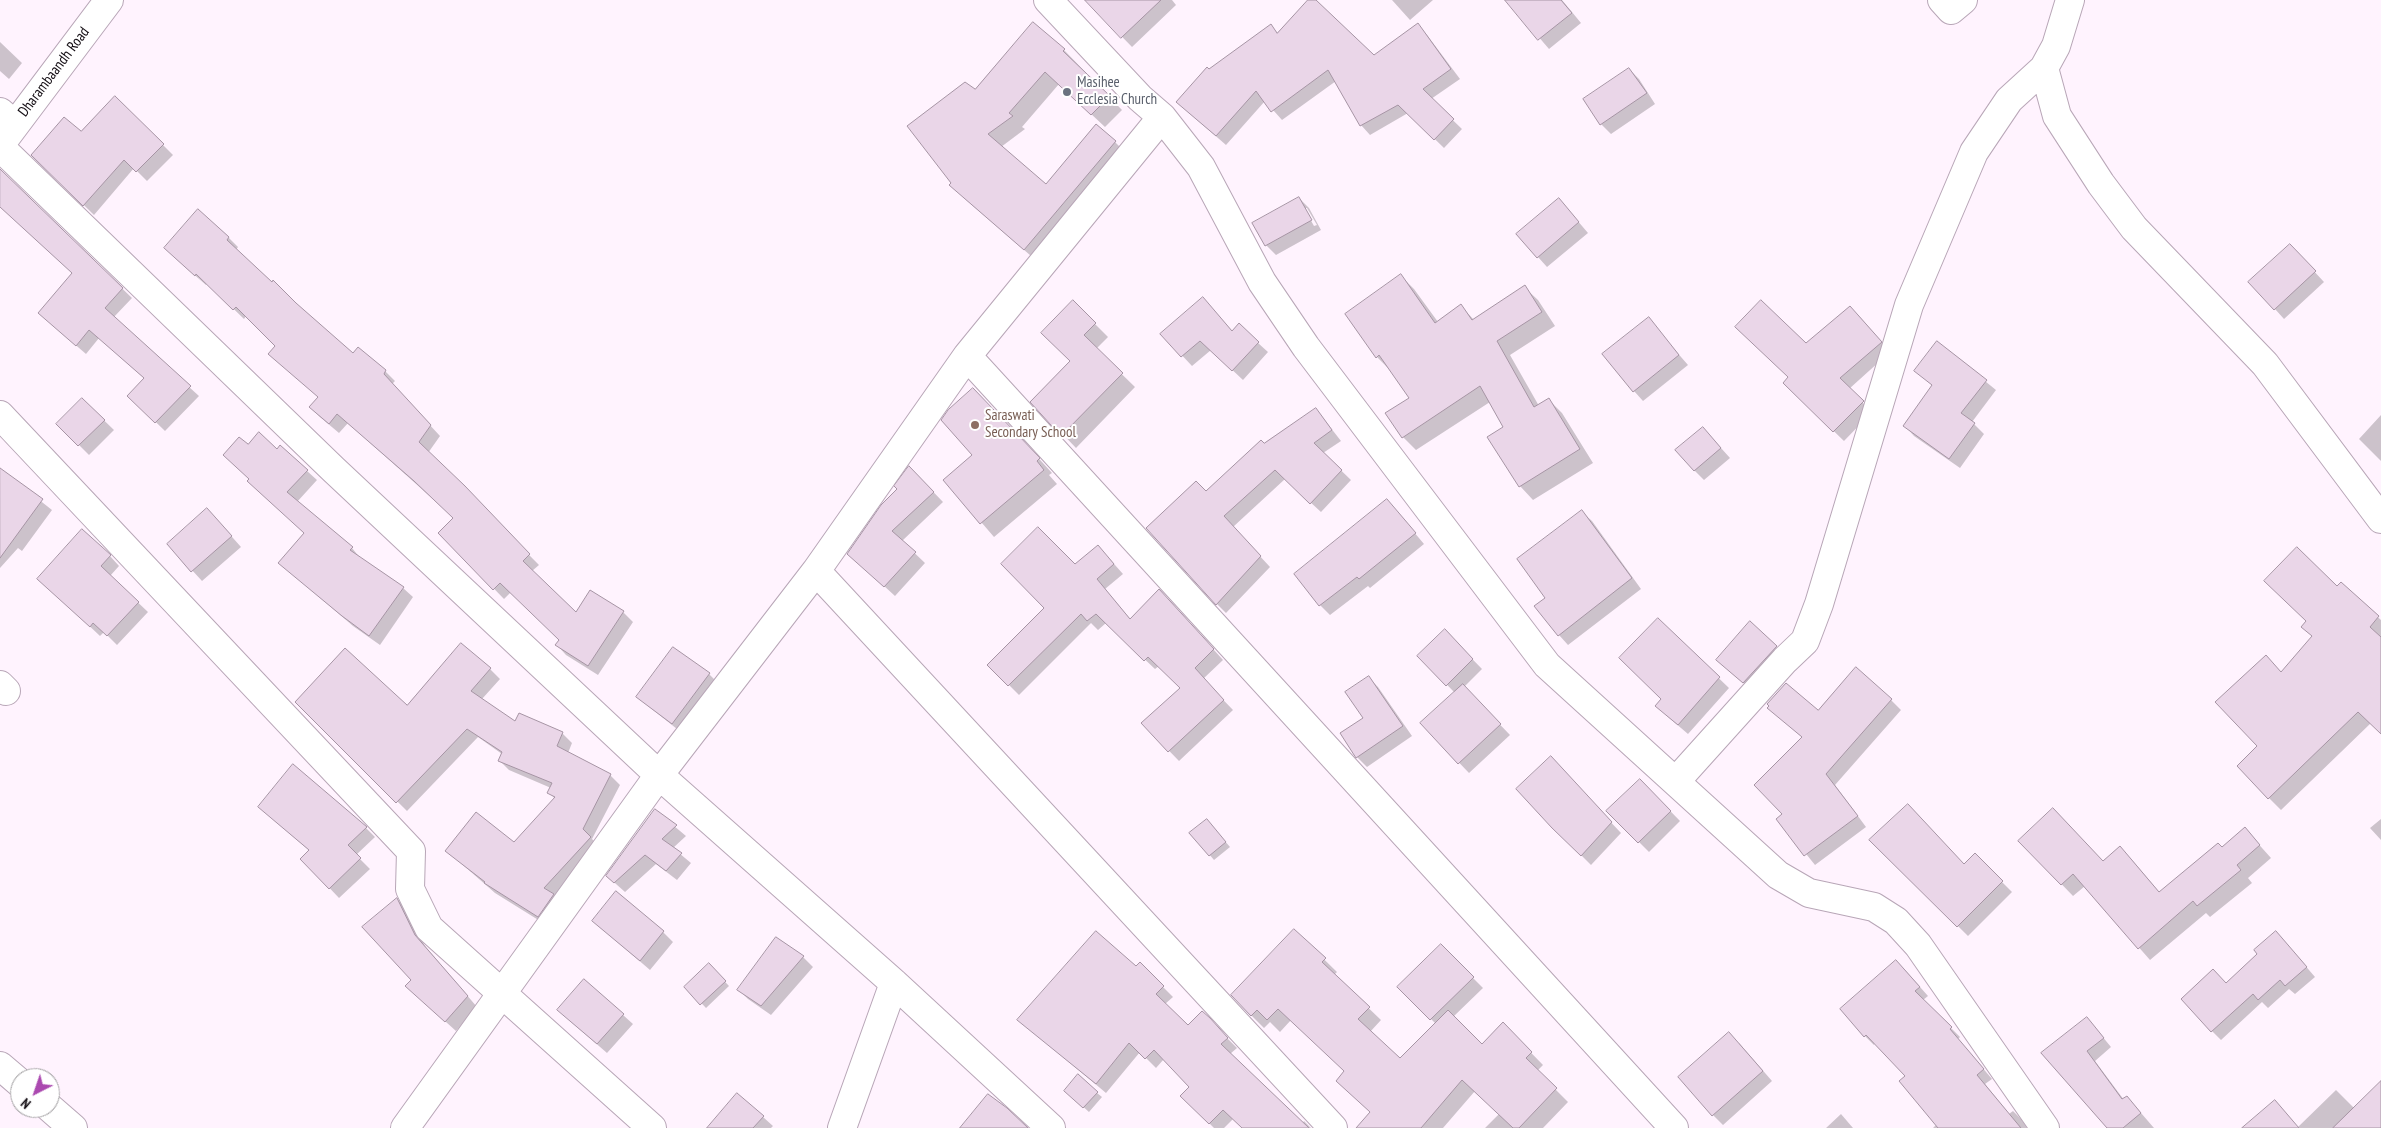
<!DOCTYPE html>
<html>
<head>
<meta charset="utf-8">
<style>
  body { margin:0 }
  #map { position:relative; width:2381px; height:1128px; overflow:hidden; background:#fff3fe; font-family:"PT Sans Narrow",sans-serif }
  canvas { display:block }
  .north { position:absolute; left:10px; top:1068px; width:50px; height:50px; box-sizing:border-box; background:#fff; border:1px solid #a19fa1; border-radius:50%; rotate:221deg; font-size:14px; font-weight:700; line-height:20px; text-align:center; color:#150f15 }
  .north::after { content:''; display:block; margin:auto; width:18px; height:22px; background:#ab49b0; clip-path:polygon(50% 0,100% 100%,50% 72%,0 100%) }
</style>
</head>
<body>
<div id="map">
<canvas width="2381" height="1128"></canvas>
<div class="north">N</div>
</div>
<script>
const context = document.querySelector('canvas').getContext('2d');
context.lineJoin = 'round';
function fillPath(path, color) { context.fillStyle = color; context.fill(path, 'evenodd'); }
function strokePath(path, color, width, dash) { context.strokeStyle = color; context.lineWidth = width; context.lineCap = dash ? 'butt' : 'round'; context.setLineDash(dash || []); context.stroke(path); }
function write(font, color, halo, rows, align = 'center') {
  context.font = font + ' "PT Sans Narrow",sans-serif'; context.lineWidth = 4; context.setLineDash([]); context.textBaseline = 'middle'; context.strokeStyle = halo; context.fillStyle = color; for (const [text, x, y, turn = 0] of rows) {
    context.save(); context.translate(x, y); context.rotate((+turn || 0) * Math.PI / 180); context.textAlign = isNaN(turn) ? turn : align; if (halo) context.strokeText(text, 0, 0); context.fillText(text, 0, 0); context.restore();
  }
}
fillPath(new Path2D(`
  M1103,0H1172L1176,5L1132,47L1094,8Z
  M1310,0H1314L1374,57L1418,25L1427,35L1460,79L1431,99L1462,129L1444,148L1408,113L1370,135L1361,125L1336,81L1282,120L1265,101L1226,145L1187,111L1209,70L1270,26L1278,33Z
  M1392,0H1433L1410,20Z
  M1507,0H1562L1581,23L1549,49Z
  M0,42L22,63L9,79L0,71Z
  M1064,50L1122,110L1105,127L1059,84L1022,127L1025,129L1001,147L1046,186L1115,142L1128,155L1038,262L964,198L975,91Z
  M1629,69L1639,79L1655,104L1611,134L1601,124Z
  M122,104L173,155L147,181L134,168L94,215L33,155L81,133Z
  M5,175L132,298L113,318L199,396L165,431L129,396L145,379L99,338L86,354L49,322L73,273L0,206V181Z
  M1299,198L1309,208L1321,230L1276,255L1266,245ZM1304,208H1307L1317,225L1314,226Z
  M1559,199L1588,233L1547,267L1538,257Z
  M228,237L238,247L236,250L353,355L385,371L395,381L392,384L440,436L428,453L539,565L532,571L576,614L623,612L633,622L598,675L566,655L557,645L560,640L511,592L504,599L440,533L454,518L348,423L339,433L320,417L310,407L319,397L277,346L246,316L244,319L207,283L206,285L175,258Z
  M2299,255L2324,282L2284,319L2275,309Z
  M1401,276L1414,289L1438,322L1461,306L1474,320L1524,287L1538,300L1555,326L1510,355L1539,406L1549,400L1562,413L1593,463L1533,500L1520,486L1505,427L1490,402L1416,450L1403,437L1411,398L1390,370L1377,357Z
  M1203,299L1233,332L1258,343L1268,352L1243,380L1211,350L1192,366L1162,334Z
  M1073,302L1108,337L1096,349L1135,387L1076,448L1032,402L1071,361Z
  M1860,317L1890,352L1849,389L1872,412L1844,441L1784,383L1790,377L1806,345Z
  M1648,319L1688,365L1643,401L1634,391Z
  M1938,343L1996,390L1972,422L1984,434L1960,468L1914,436L1905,426L1933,386L1916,371Z
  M82,399L114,430L89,455L58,424Z
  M1316,409L1341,441L1323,453L1351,480L1321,512L1285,479L1233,527L1270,567L1226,613L1217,604L1206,493L1264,445Z
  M2381,415V461L2359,439Z
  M1703,428L1730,458L1704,480L1694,470Z
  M1022,440L1052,473L1049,475L1057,484L994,537L945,480L974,455Z
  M248,446L277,450L307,471L317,480L297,502L352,548L361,559L403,588L413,597L380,645L353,626L280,563L305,534L251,480Z
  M0,469L52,510L22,551L18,548L0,568Z
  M919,477L943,502L902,541L925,563L895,596L859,563Z
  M1387,500L1424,544L1370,588L1368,586L1330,615L1320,605Z
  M1582,512L1592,521L1641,589L1568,645L1559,635Z
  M217,520L241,547L202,581L168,544Z
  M110,556L119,566L110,576L148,612L117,645L104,632L100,636L49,588Z
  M1107,556L1123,574L1105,589L1131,620L1169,600L1223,660L1203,679L1233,710L1179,761L1143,724L1181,688L1159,666L1155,669L1106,623L1098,630L1091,623L1019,695L989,665L1046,608L1075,566Z
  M2341,584L2381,620V733L2371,723L2281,810L2269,798L2259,746L2282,673L2313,637L2302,627Z
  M1658,620L1729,688L1688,734L1667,716L1663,699Z
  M1750,623L1786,656L1754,692L1727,669Z
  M1445,631L1482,669L1464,687L1510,735L1469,773L1422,724L1455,693L1419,656Z
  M490,669L500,679L482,699L516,723L562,733L572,743L568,753L610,775L620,785L592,839L600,847L548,926L495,893L447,851L514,843L555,799L549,792L551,788L509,770L500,761L502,754L478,737L407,811L297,702L407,707Z
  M709,674L719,684L682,733L637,697Z
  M1369,678L1378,687L1412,736L1367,767L1357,757L1342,734L1365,718Z
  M1891,700L1901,710L1835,785L1866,827L1815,865L1778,819L1784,814L1803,738L1769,708L1818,712Z
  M1560,768L1621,833L1591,865L1553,827Z
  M1640,780L1680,821L1649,852L1608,811Z
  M259,807L366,828L375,837L356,855L370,869L339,898L302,859L310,851Z
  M655,810L686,836L673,848L691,863L677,880L656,864L625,892L607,876Z
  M2381,819V840L2370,828Z
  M1211,825L1230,847L1214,860L1191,833Z
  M2245,829L2271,858L2248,878L2252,883L2210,917L2206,913L2150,960L2085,886L2073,896L2020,841L2104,862L2132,860L2160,893L2222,849Z
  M1871,840L1965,865L1975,855L2012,892L1968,936Z
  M397,899L406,909L425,946L477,1007L456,1031L417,996Z
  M593,921L663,932L673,942L650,970Z
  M1294,930L1337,972L1334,975L1381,1020L1370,1032L1400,1060L1436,1024L1399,987L1441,946L1483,988L1453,1017L1482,1045L1503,1024L1543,1065L1537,1071L1568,1102L1543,1128H1485L1499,1114L1475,1091L1443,1128H1367L1371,1112L1346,1072L1291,1020L1280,1032L1270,1022L1264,1028L1251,1015Z
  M2285,942L2315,977L2295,994L2289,989L2268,1008L2262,1002L2221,1040L2212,1031L2226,984Z
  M803,957L813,967L771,1015L748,999L738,989Z
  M1140,964L1173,997L1165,1004L1188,1026L1202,1013L1237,1048L1230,1054L1302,1124L1304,1121L1311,1128H1243L1233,1119L1224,1128H1214L1182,1096L1190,1087L1164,1059L1156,1068L1140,1052L1106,1093L1019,1020L1136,968Z
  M709,965L729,986L706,1008L686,987Z
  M1905,970L1928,996L1923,1000L1960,1037L1958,1039L1992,1079L1985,1084L2006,1110L1985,1128H1933L1937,1124L1907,1076L1875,1043L1874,1045L1865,1036Z
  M623,1015L633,1024L607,1053L569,1020Z
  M2087,1018L2111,1047L2095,1061L2124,1100L2135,1106L2154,1128H2108L2089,1107L2069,1081Z
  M1739,1043L1772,1081L1723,1125L1713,1115Z
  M2381,1082V1128H2262L2298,1127L2336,1090L2355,1109Z
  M1097,1093L1102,1097L1089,1112L1070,1095Z
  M2013,1111L2021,1119L2027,1128H2002L1998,1122Z
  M1841,1114L1853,1128H1826Z
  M763,1117L773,1126L771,1128H709Z`), '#0003');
const building = new Path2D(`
  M1085,0H1161L1121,38Z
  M1308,0H1316L1374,55L1418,23L1451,69L1423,89L1454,119L1434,140L1398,105L1360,126L1328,70L1271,112L1256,91L1216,136L1176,102L1207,67L1209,69L1271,24L1277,33Z
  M1505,0H1561L1572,13L1538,40Z
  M1033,22L1065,49L1063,51L1110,96L1091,115L1045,72L1009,113L1013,116L988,134L1046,184L1096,124L1116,141L1024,250L949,185L951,183L907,126L965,82L975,89Z
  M1629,68L1647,93L1600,125L1583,99Z
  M115,96L164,144L136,172L124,160L83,206L31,155L64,117L81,131Z
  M0,169L123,288L105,308L191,386L155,423L127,396L144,378L89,330L76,346L38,313L72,273L0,207Z
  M1299,197L1312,220L1265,246L1252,223Z
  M1559,198L1579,222L1537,258L1516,234Z
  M198,209L229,237L227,240L272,282L273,280L296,303L353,353L358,347L386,370L384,374L431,425L419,442L465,486L530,554L523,561L576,612L590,590L624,611L588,666L555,645L559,640L500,583L493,590L438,533L453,518L414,481L337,414L329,424L309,407L318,397L268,354L275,346L236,307L233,310L196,274L195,276L164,248Z
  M2290,244L2316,271L2274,310L2248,282Z
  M1401,274L1435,323L1461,304L1472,320L1525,285L1542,312L1497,341L1534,407L1549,398L1580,449L1519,487L1487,437L1503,427L1480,386L1402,438L1385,413L1409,398L1379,355L1376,358L1345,314Z
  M1203,297L1232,331L1239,323L1259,342L1232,371L1200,341L1181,357L1160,334Z
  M1073,300L1096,323L1084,335L1123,373L1061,436L1030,402L1070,361L1041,333Z
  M1761,300L1806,343L1850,306L1882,342L1840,378L1864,401L1833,432L1783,383L1788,377L1735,327Z
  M1649,317L1679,355L1633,392L1602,354Z
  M1937,341L1987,380L1961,413L1975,423L1949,459L1903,426L1932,385L1914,371Z
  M973,388L1040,458L1037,461L1044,470L980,524L943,480L972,455L941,420L948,410Z
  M82,398L105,420L78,446L56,424Z
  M1316,408L1332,430L1314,443L1342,470L1310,504L1275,470L1224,516L1261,556L1216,605L1146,528L1196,481L1206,491L1261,440L1264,443Z
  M1703,427L1721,448L1694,471L1675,450Z
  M259,432L277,449L280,445L308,470L287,492L353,547L350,550L404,587L369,636L342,616L278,563L304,533L247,481L249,479L223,455L239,437L248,444Z
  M909,466L934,492L892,531L916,552L884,587L847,554L881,505L897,489L894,486Z
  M0,468L43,499L0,558Z
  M1387,499L1416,533L1359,579L1357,577L1319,606L1294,574Z
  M207,508L232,536L191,572L167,544Z
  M1582,510L1632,578L1558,636L1534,606L1545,598L1517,559Z
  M1038,527L1075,564L1098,545L1114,564L1097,579L1130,619L1159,589L1214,649L1195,668L1224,700L1168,752L1141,723L1180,688L1148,657L1144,661L1096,614L1087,621L1081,614L1008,686L987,665L1044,608L1001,564Z
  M82,529L111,555L101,566L139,602L107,636L93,623L90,627L37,579Z
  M2297,547L2337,586L2341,582L2379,616L2370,627L2381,637V734L2358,712L2268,799L2237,766L2257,746L2215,702L2266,655L2281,672L2312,636L2301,627L2306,621L2264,581Z
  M1658,618L1720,677L1678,725L1655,706L1661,699L1619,658Z
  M1750,621L1777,646L1743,683L1716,660Z
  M1445,629L1473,659L1446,686L1417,656Z
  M461,643L491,668L471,691L515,721L519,713L563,732L557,746L611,774L583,829L591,837L544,888L554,894L538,917L484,883L485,882L445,851L476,812L514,842L555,797L547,793L552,783L498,761L502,752L467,729L396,803L295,702L345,648L407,705Z
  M673,647L710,673L672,724L636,697Z
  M1856,667L1892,699L1826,774L1858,816L1804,856L1776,819L1782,814L1754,785L1802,737L1767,708L1769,706L1767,704L1786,683L1818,710Z
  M1369,676L1403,726L1356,758L1340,733L1363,718L1345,692Z
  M1463,684L1501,724L1458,764L1420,723Z
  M1551,756L1612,822L1581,856L1552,828L1516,789Z
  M293,764L367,827L348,845L361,858L329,889L300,859L309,850L258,807Z
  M1640,779L1671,811L1638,843L1606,811Z
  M1908,804L1964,864L1975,853L2003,881L1957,927L1869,840Z
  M2053,808L2103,861L2120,846L2159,892L2218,843L2222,847L2245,827L2260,845L2237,865L2241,870L2197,906L2193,901L2138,949L2073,874L2061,885L2018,841Z
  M655,809L677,825L662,839L682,853L666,871L645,855L614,883L606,876Z
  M1207,819L1226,842L1209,856L1189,833Z
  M616,891L664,931L640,961L592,921Z
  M397,898L415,935L468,996L445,1022L405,986L411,980L362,927Z
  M1294,929L1326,958L1322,962L1370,1007L1358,1019L1400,1058L1448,1010L1482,1044L1503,1022L1532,1052L1526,1058L1557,1088L1519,1128H1513L1462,1080L1421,1128H1356L1370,1112L1336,1081L1344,1071L1278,1009L1267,1020L1257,1010L1251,1016L1231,995Z
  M1096,931L1136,966L1140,962L1164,986L1156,994L1188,1025L1202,1011L1210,1018L1228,1038L1221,1044L1309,1128H1242L1223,1110L1209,1124L1180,1096L1189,1087L1154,1050L1145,1059L1129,1043L1096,1084L1017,1020Z
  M2276,931L2307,967L2285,986L2280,980L2258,1000L2253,994L2211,1032L2181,999L2213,969L2226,983L2257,954L2254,950Z
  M776,937L804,956L761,1006L737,990Z
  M1441,944L1474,977L1430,1020L1397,987Z
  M1896,960L1920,987L1915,991L1952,1027L1950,1029L1984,1069L1977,1075L2021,1128H1938L1899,1081L1905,1076L1866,1035L1864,1037L1840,1009Z
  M709,963L726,981L700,1005L684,987Z
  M584,979L624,1014L597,1044L557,1010Z
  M2087,1017L2104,1038L2087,1051L2122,1099L2127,1096L2141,1113L2123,1128H2107L2041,1053Z
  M1729,1032L1763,1071L1712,1116L1678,1077Z
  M1078,1074L1098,1092L1083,1108L1064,1091Z
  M2381,1081V1128H2333Z
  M737,1093L764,1116L753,1128H707Z
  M988,1094L1007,1108L1028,1128H960Z
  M2275,1100L2299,1128H2242Z`);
fillPath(building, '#ead6e8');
strokePath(building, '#a694a4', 1);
const minor = new Path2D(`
  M1048,0L1140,98L1162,117L1201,167L1262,282L1306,347L1547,665L1778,875L1809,893L1874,907L1896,921L1918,945L2045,1128
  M1942,0L1951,10L1963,0
  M2044,68L2057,116L2101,184L2134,228L2265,364L2381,519
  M0,112L14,124
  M0,147L333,469L659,775L894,983L1051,1128
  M967,356L1674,1128
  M0,415L411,851L410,889L429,928L652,1128
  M816,571L1333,1128
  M0,685L6,691
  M1676,781L1785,660L1805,641L1819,604L1909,305L1974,152L2009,100L2044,68L2056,46L2070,0
  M0,1066L20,1083
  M50,1108L73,1128
  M405,1128L659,775L816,571L967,356L1162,117
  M842,1128L894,983`);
const major = new Path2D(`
  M0,145L109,0`);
strokePath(minor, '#b8a6b7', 30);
strokePath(major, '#b8a6b7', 30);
strokePath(minor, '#fff', 28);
strokePath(major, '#fff', 28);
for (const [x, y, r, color] of [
  [1067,92,5,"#6b7280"],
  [975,425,5,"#8d6e63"]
]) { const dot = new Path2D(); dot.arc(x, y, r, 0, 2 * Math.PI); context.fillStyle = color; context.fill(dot); strokePath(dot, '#fff', 2); }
write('15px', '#150f15', '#fff', [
  ["Dharambaandh Road",54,72,-53]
]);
write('15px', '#5b616d', '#fff', [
  ["Masihee",1077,83],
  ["Ecclesia Church",1077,100]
], 'left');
write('15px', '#785e54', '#fff', [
  ["Saraswati",985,416],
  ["Secondary School",985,433]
], 'left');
</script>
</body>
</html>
